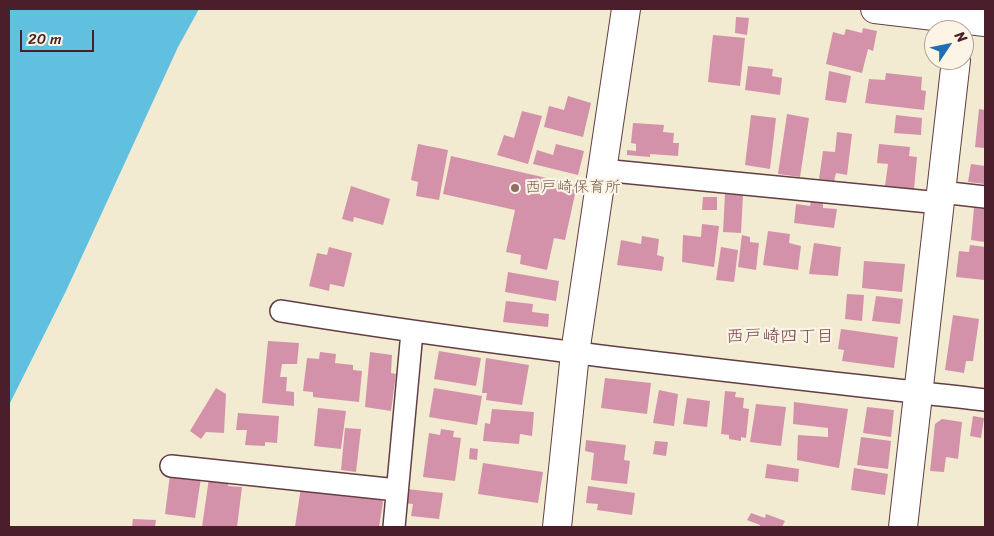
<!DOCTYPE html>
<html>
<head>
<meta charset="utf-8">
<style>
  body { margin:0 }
  #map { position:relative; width:994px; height:536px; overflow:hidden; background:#f2ebd1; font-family:Sriracha,sans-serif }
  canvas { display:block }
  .frame { position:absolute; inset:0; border:10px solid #4a1f2b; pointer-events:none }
  .north { position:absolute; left:924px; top:20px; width:50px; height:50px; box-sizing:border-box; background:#fcf5e5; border:1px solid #b59f9b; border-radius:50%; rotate:56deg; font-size:14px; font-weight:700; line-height:20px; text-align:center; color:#4a1f2b }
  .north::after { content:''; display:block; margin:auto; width:18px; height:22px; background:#1f6fb2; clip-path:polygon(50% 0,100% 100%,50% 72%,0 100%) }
  .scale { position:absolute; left:20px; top:30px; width:74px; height:22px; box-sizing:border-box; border:2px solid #4a1f2b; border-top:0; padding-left:6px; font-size:15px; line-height:18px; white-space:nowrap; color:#4a1f2b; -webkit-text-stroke:4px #fcf5e5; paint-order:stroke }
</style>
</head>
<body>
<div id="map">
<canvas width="994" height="536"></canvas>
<div class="frame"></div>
<div class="north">N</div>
<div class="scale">20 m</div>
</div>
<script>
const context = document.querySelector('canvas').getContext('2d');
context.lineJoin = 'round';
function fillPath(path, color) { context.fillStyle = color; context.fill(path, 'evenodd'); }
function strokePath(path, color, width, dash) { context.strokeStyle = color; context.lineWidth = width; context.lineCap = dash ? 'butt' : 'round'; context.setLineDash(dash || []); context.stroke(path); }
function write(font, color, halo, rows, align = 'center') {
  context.font = font + ' Sriracha,"Klee One",sans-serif'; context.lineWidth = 4.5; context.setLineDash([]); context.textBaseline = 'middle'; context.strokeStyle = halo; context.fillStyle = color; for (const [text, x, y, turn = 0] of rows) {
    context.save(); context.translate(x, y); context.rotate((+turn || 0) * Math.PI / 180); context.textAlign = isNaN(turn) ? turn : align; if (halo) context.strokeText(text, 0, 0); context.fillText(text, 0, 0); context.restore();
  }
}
fillPath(new Path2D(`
  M9,9H199L178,47L66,291L9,405Z`), '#61bfdf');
fillPath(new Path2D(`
  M736,17L749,18L747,35L735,33Z
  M863,28L877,31L873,51L868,49L862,73L826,64L833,32L844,35L846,29L862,33Z
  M713,35L745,38L740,86L708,82Z
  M748,66L773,69L772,76L782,78L780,95L745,90Z
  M829,71L851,76L846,103L825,100Z
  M886,73L922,77L921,90L926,91L924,110L865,103L869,79L885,80Z
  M568,96L591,103L583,137L544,127L549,106L564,110Z
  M979,109L985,110V148L975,147Z
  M522,111L542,116L528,164L497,155L504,135L514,138Z
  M787,114L809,118L800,177L778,174Z
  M751,115L776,118L770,169L745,165Z
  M896,115L922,118L921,135L894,133Z
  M633,123L664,125L663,132L674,133L673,143H679L678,156L650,154V157L627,155V150L636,151V144L631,143Z
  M837,132L852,134L847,175L836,173L834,181L819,179L823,151L835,152Z
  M418,144L448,150L439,200L416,196L418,182L411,180Z
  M556,144L584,151L578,175L533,164L537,150L553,155Z
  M879,144L910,147L909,156L917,157L914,189L885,186L888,164L877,163Z
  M451,156L577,185L565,240L554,238L547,270L520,264L521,255L506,252L515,210L443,194Z
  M971,164L985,166V184L968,182Z
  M351,186L390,199L383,225L354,217L353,222L342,219Z
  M725,194L743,195L741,233L723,232Z
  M703,197H717V210H702Z
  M811,201L823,202V208L837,209L834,228L794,223L796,204L810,206Z
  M974,208L985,209V242L971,240Z
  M702,224L719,226L714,267L682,262L683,235L701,237Z
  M768,231L790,234L789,243L801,246L798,270L763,265Z
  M742,235L750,237V242L759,243L756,270L738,267Z
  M642,236L659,239L657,255L664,257L662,271L617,265L621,240L641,244Z
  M814,243L841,247L838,276L809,274Z
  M970,245L985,247V280L956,277L959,251L969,252Z
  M329,247L352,253L344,287L330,284L329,291L309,286L317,253L327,255Z
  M721,247L738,250L734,282L716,280Z
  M864,261L905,264L902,292L862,288Z
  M508,272L559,281L556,301L505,292Z
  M847,294L864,295L862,321L845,319Z
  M876,296L903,299L900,324L872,321Z
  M506,301L533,304L532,312L549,314L548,327L503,322Z
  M953,315L979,319L973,361H966L964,373L945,370Z
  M841,329L898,337L894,368L842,361L844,350L838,349Z
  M268,341L299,343L297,364H282L280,377H287L286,391L294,392V406L262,403Z
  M439,351L481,358L476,386L434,379Z
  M320,352L336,354L335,363L353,365V370L362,371L359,402L313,397V392L303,391L307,358L319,359Z
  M370,352L392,355L391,373L396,374L391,411L365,407Z
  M486,358L529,365L522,405L486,400L487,393H482Z
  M605,378L651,383L647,414L601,408Z
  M216,388L226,394L224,433L206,432L201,439L190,431Z
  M434,388L482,396L477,425L429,417Z
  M659,390L678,394L674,426L653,423Z
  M725,391L736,392L735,397L744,398L743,408L749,409L746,438L741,437V441L729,439V435L721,434Z
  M687,398L710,401L707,427L683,424Z
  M794,402L848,409L839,468L797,460L798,435L828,437V428L793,424Z
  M756,404L786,407L781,446L750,442Z
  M867,407L894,410L891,437L863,433Z
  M318,408L346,411L341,449L314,446Z
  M492,409L534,412L532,436L520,434L519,444L483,441L485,423L490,424Z
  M238,413L279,416L277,443L265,442V446L245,445L247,430H236Z
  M973,416L984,418L981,438L970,436Z
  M942,419L962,422L958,459L946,457L944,472L930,471L935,424Z
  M345,428L361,429L356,472L341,470Z
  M441,429L454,431L453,437L461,438L455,481L423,477L429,433L440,435Z
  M861,437L891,441L888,469L857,465Z
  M586,440L626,445L624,460L630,461L627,484L591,480L594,453L585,451Z
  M655,441L668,442L666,456L653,454Z
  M470,448L478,449L477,460L469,459Z
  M483,463L543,472L538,503L478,494Z
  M767,464L799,469L798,482L765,478Z
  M854,468L888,474L885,495L851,490Z
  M170,474L201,478L195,518L165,514Z
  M209,478L229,481L228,486L242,487L237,527H202Z
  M588,486L635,493L632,515L597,510L598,504L586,503Z
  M301,487L377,495L383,502L379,527H295Z
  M407,489L443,493L439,519L411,516L413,504L404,503Z
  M751,513L765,518L766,514L785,521L782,527H759L760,525L747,520Z
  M133,519L156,520L155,527H132Z`), '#d392a9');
const street = new Path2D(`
  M602,170L940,203
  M941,192L985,197
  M281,311C515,349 750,373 985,400
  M171,466L397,490
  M394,527L412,332`);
const secondary = new Path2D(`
  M875,9L985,22
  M557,527L575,353L626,9
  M903,527L956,60`);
strokePath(street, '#633e44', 24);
strokePath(secondary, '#633e44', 30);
strokePath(street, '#fff', 21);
strokePath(secondary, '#fff', 28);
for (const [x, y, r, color] of [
  [515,188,5,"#8d6e63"]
]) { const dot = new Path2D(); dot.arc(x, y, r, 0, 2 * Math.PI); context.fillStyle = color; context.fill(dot); strokePath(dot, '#fcf5e5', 2); }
write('16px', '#785e54', '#fcf5e5', [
  ["西戸崎保育所",525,188]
], 'left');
write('18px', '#7a4757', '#fcf5e5', [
  ["西戸崎四丁目",780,337]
]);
</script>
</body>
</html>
